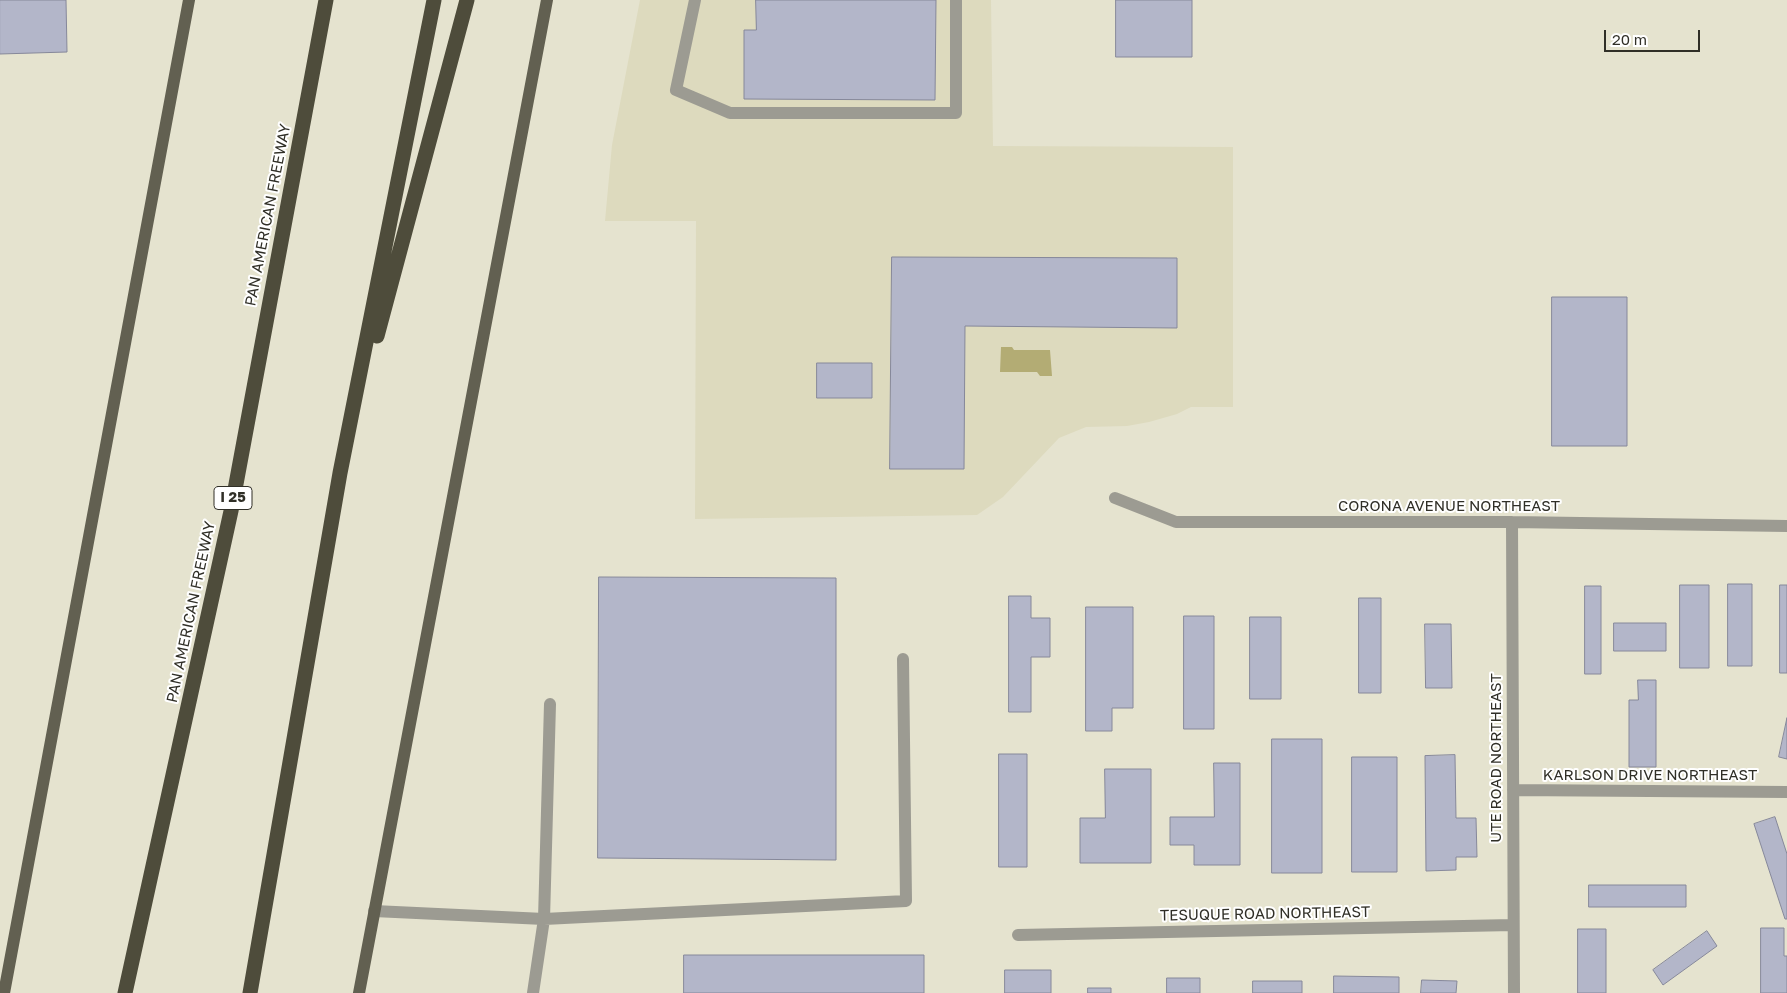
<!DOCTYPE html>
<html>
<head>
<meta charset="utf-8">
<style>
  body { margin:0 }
  #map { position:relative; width:1787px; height:993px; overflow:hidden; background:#e5e3cf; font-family:"Golos Text",sans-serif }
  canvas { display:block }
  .scale { position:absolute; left:1604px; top:30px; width:96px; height:22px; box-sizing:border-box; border:2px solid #302f27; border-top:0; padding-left:6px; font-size:15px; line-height:18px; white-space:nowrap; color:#302f27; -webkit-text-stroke:4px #fff; paint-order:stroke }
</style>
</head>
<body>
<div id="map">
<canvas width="1787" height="993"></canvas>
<div class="scale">20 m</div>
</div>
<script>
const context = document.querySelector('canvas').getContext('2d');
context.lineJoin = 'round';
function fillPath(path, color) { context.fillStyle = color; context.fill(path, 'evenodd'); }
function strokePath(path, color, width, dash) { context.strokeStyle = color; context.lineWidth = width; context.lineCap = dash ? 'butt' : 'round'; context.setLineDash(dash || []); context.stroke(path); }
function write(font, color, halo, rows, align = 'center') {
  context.font = font + ' "Golos Text",sans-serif'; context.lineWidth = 4; context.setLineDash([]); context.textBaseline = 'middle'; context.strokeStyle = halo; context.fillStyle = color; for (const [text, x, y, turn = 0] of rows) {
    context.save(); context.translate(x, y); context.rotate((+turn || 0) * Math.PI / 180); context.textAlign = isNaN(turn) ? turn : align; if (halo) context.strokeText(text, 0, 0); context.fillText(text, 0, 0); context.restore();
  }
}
fillPath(new Path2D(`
  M640,0H991L993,146L1233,147V407H1191L1177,414L1149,422L1127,426L1086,427L1059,438L1003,497L977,515L695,519L696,221H605L612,145Z`), '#dddabe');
fillPath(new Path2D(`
  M1001,347H1012L1014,350H1050L1052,376H1040L1037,372H1000Z`), '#b3ac74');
const building = new Path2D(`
  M0,0H66L67,52L0,54Z
  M756,0H936L935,100L744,99V30H756Z
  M1116,0H1192V57H1116Z
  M892,257L1177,258V328L965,326L964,469H890Z
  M1552,297H1627V446H1552Z
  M817,363H872V398H817Z
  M599,577L836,578V860L598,858Z
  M1728,584H1752V666H1728Z
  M1680,585H1709V668H1680Z
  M1780,585H1787V673H1780Z
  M1585,586H1601V674H1585Z
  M1009,596H1031V618H1050V657H1031V712H1009Z
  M1359,598H1381V693H1359Z
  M1086,607H1133V708H1112V731H1086Z
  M1184,616H1214V729H1184Z
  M1250,617H1281V699H1250Z
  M1614,623H1666V651H1614Z
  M1425,624H1451L1452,688H1426Z
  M1638,680H1656V767H1629V700H1638Z
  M1787,718V759L1779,757Z
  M1272,739H1322V873H1272Z
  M999,754H1027V867H999Z
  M1455,755L1456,818H1476L1477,857H1456V870L1426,871L1425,756Z
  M1352,757H1397V872H1352Z
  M1214,763H1240V865H1194V845H1170V817H1214Z
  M1105,769H1151V863H1080V818H1105Z
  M1775,817L1787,854V919H1785L1754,824Z
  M1589,885H1686V907H1589Z
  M1761,928H1784V956H1787V993H1761Z
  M1578,929H1606V993H1578Z
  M1707,931L1717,946L1663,985L1653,970Z
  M684,955H924V993H684Z
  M1005,970H1051V993H1005Z
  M1334,976L1399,977V993H1334Z
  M1167,978H1200V993H1167Z
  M1422,980L1457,981L1456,993H1421Z
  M1253,981H1302V993H1253Z
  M1088,988H1111V993H1088Z`);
fillPath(building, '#b3b6c9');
strokePath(building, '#86889a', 1);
strokePath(new Path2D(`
  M695,0L676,90L730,113H956V0
  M1115,498L1176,522H1512L1787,526
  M1512,522L1514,993
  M1513,790L1787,792
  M374,911L544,919L906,901L903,659
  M1018,935L1513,925
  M533,993L544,919L550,704`), '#9c9b92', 12);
strokePath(new Path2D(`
  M4,993L189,0
  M359,993L547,0`), '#626051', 12);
strokePath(new Path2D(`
  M377,336L467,0
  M125,993L231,511L326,0
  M250,993L340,473L434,0`), '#4e4c3b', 15);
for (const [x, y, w] of [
  [233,498,38]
]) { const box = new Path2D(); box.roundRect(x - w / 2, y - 11.5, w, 23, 4); context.fillStyle = '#fff'; context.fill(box); strokePath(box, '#302f27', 1); }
write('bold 14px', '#302f27', null, [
  ["I 25",233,498]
]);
write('15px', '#302f27', '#fff', [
  ["PAN AMERICAN FREEWAY",268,215,-79],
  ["CORONA AVENUE NORTHEAST",1449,506],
  ["PAN AMERICAN FREEWAY",191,612,-78],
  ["UTE ROAD NORTHEAST",1496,758,-90],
  ["KARLSON DRIVE NORTHEAST",1650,775],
  ["TESUQUE ROAD NORTHEAST",1265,914,-1]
]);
</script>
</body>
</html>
